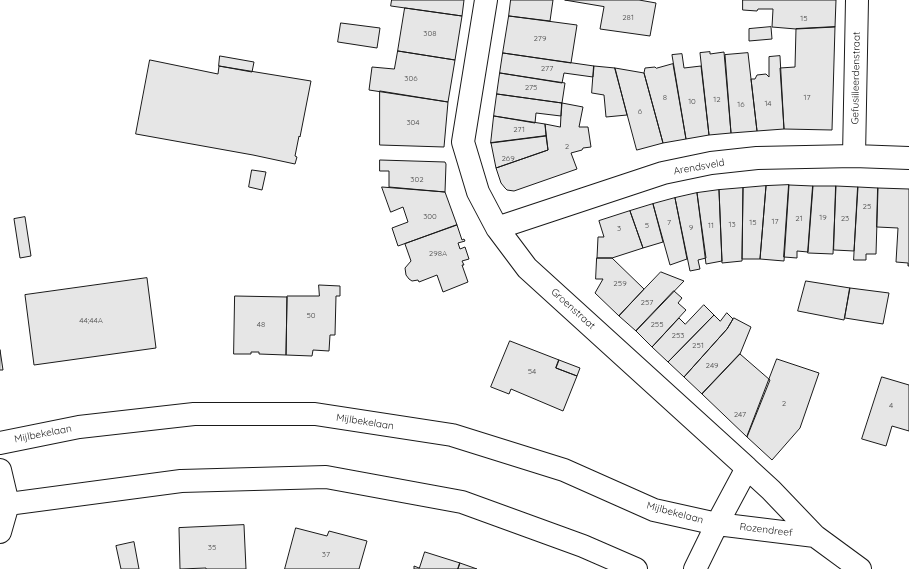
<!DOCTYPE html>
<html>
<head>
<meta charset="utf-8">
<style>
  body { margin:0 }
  canvas { display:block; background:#fff }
</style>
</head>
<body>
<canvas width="909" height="569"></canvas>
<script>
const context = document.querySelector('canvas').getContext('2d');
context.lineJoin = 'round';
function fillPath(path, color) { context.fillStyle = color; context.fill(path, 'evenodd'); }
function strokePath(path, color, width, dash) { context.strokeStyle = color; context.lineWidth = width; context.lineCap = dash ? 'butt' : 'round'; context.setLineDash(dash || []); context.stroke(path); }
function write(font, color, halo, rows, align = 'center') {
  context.font = font + ' Quicksand,sans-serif'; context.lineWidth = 3; context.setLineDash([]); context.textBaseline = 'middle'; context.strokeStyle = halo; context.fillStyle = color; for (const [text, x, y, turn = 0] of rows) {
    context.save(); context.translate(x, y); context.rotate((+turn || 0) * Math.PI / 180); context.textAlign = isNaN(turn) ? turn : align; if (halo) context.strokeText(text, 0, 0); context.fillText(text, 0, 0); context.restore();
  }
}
const building = new Path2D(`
  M392,0H464L462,16L391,6Z
  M511,0H553L550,21L509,16Z
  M565,0H639L656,3L650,36L600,29L604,7Z
  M743,0H836L835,27L796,29L772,27L773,9H758L757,11L743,10Z
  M405,8L462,16L455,60L398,51Z
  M509,16L577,25L571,63L503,53Z
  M341,23L380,28L377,48L338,42Z
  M771,27L772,39L749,41V29Z
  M835,27L832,130L784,129L780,68L795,67L796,29Z
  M398,51L455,60L448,102L369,90L372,67L394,69Z
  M710,52V54L724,52L731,133L709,135L700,53Z
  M503,53L594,66L593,77L564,73L562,83L500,73Z
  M748,53L757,131L731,133L725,55Z
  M682,54L684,68L701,66L709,135L686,139L672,55Z
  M220,56L254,62L252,72L219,66Z
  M780,56L784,129L757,131L751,79H755L757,75L766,74L769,77V57Z
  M150,60L218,74L219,66L311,81L300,137L299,136L295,156L297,157L295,164L253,155L136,134Z
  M673,64L686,139L663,143L644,73L645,68L655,67L656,68Z
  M594,66L615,68L627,115L606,117L604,95L592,93Z
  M615,68L644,73L663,143L637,150Z
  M500,73L565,83L562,103L497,94Z
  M380,91L448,102L444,147L380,145Z
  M497,94L562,103L561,116L536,113L535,123L494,116Z
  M562,103L583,107L579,127H588L591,147L583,148L582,150L571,153L577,169L514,191L507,190L505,188L501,183L496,168L548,150L545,124L560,127Z
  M494,116L545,124L546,136L491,143Z
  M546,136L548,150L496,168L491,143Z
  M380,160L445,162L446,164L445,192L389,187V171H380Z
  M252,170L266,172L262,190L249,187Z
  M789,185L784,261L760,259L766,186Z
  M789,185L813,186L808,252L797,251V258L784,257Z
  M766,186L760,259H742L743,188Z
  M813,186H836L833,254L808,253Z
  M836,186L858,187L854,251L834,250Z
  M382,187L445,192L457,225L398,246L392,228L408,222L403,207L391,212Z
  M858,187L878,188L876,254H866V260H854Z
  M743,188L742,261L722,263L719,190Z
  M878,188L909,189V266H908V263L896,262L898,228L877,227Z
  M719,190L722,261L706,264L697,193Z
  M697,193L706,258L698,260L700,269L690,271L675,198Z
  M675,198L687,259L670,265L653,204Z
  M653,204L663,242L643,248L630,211Z
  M630,211L643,248L612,258H597L598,237H604L599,221Z
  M25,217L31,256L20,258L14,219Z
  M457,225L462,240L464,239L465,241L458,243L460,249L465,247L469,259L462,261L464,265H462L468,282L443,292L437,275L419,282L418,280L412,281L409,279L406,275L405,268L411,261L405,244Z
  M597,258H612L644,289L619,316L595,293L603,279H596Z
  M661,272L684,281L636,331L619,316Z
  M147,278L156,348L34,365L25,295Z
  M806,281L850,288L844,320L798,311Z
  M319,285L340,286V296H336L335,335H330L329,351L313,350L312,356L286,355L287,296H319Z
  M850,288L889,293L883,324L845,318Z
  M674,291L682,298L678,303L686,310L652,347L636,331Z
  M235,296L287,297L286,355L259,354V352H251V354H234Z
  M704,305L714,315L668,362L652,347L679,318L685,324Z
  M727,313L733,319L727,329L684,377L668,362L714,315L720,321Z
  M734,318L751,327L740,354L702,394L684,377L727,329Z
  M510,341L559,360L556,368L577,376L563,411L511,389L509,394L491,387Z
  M0,350L3,370H0Z
  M740,354L770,380L747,437L702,394Z
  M777,359L819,373L800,428L772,460L747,437Z
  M559,360L580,368L577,376L556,368Z
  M882,377L909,385V431L892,426L886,446L862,439Z
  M244,525L246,569H206V568L180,569L179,528Z
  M296,528L327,536L329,531L367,541L359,569H285Z
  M134,542L139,569H121L116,546Z
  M425,552L460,563L458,569H414V566L419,568Z
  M460,563L477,569H458Z`);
fillPath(building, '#e6e6e6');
strokePath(building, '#1a1a1a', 1);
const street = new Path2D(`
  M486,0L463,142L478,192L497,228L527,268L747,468L717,524L695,569
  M854,156L857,0
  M497,228L663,173L711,163L757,158L854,156L909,158
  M0,443L79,427L194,414H315L452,435L564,470L654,510L717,524L815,536
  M747,468L771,490L815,536L860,569
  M0,470L8,504L0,532
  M0,505L181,481L326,477L462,502L583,546L636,569`);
strokePath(street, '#1a1a1a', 24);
strokePath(street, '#fff', 22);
write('8px', '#4d4d4d', null, [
  ["281",628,18],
  ["15",804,19],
  ["308",430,34],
  ["279",540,39],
  ["277",547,69],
  ["306",411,79],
  ["275",531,88],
  ["8",665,98],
  ["17",807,98],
  ["12",717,100],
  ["10",692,102],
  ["14",768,104],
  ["16",741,105],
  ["6",640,112],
  ["304",413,123],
  ["271",519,130],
  ["2",567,147],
  ["269",508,159],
  ["302",417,180],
  ["25",867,207],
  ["300",430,217],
  ["19",823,218],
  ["21",799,219],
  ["23",845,219],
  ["17",775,222],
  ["7",669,223],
  ["15",753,223],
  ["13",732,225],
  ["5",647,226],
  ["11",711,226],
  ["9",691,228],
  ["3",619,229],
  ["298A",438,254],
  ["259",620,284],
  ["257",647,303],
  ["50",311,316],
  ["44;44A",91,321],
  ["48",261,325],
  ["255",657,325],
  ["253",678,336],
  ["251",698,346],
  ["249",712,366],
  ["54",532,372],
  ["2",784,404],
  ["4",891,406],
  ["247",740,415],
  ["35",212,548],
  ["37",326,555]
]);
write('10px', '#1a1a1a', '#fff', [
  ["Gefusilleerdenstraat",856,78,-89],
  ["Arendsveld",699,167,-10],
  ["Groenstraat",573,309,42],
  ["Mijlbekelaan",365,422,9],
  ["Mijlbekelaan",43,434,-11],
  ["Mijlbekelaan",675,513,15],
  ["Rozendreef",766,530,7]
]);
</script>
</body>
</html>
